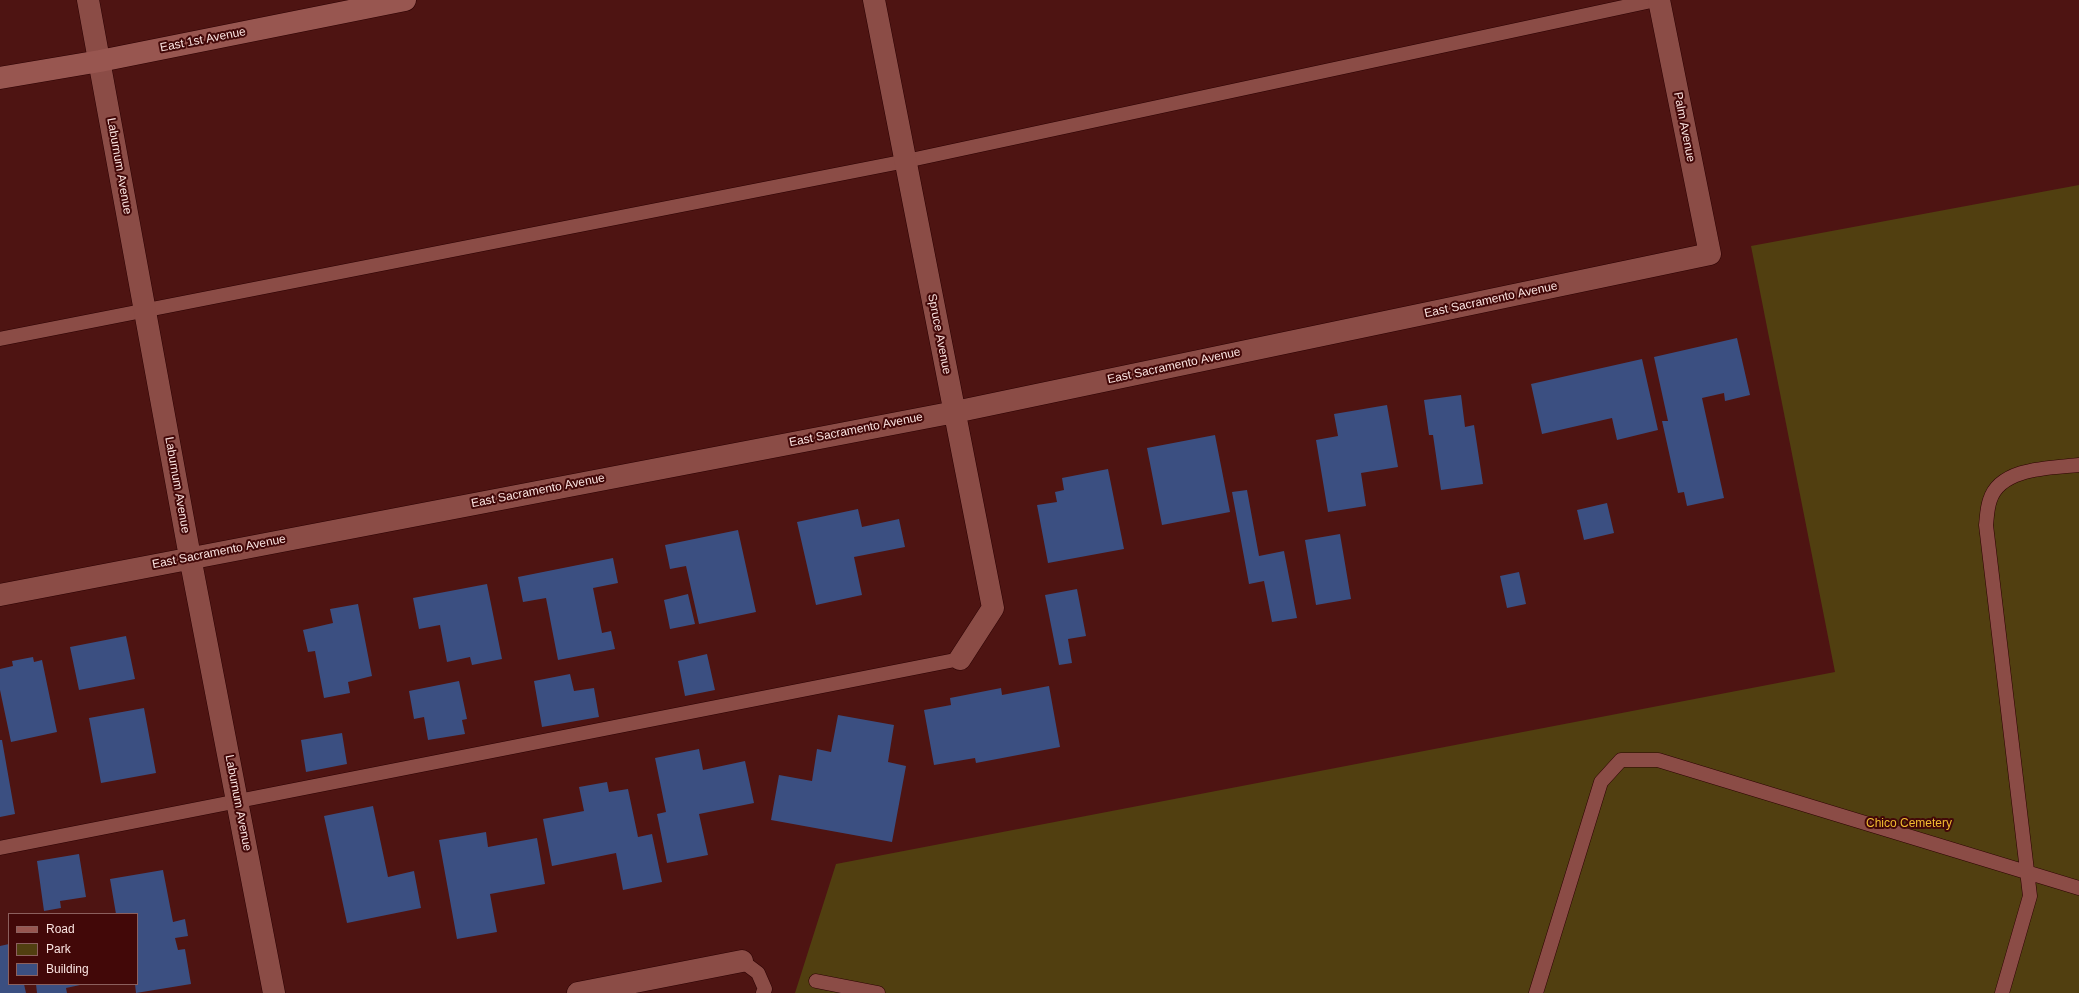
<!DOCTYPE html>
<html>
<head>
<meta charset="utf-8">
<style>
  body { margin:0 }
  #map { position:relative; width:2079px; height:993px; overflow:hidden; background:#4e1412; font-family:Arial,sans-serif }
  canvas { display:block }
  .legend { position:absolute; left:8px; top:913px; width:130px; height:72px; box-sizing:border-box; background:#420808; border:1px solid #8c605e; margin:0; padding:5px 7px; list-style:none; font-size:12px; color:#fae3e0 }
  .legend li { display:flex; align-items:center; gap:8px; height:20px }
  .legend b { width:20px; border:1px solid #8c605e }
</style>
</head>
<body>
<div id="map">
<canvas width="2079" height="993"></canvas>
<ul class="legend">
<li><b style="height:5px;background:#985650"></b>Road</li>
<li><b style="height:11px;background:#513f10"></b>Park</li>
<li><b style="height:11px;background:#3b4f81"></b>Building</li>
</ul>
</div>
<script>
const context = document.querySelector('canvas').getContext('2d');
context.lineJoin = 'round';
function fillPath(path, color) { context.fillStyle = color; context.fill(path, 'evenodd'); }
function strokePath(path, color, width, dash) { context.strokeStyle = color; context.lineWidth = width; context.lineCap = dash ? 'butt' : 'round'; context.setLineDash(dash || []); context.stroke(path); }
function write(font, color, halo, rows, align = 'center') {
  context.font = font + ' Arial,sans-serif'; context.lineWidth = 4; context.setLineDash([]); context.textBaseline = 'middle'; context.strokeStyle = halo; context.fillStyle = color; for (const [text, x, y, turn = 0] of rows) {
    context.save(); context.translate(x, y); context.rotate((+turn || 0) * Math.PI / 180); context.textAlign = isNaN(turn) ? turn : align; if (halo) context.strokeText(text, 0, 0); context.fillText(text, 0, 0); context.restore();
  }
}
fillPath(new Path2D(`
  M2079,185V993H795L836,864L1835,672L1751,246Z`), '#513f10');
fillPath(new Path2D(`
  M1737,338L1750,395L1725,401L1724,393L1702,398L1724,498L1687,506L1684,492L1678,493L1662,421H1668L1654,357Z
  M1642,359L1658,430L1617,440L1612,418L1542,434L1531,384Z
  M1461,395L1465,427L1474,425L1483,484L1441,490L1433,435H1429L1424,400Z
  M1387,405L1398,467L1361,473L1366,506L1328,512L1316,440L1338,436L1334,414Z
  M1215,435L1230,512L1162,525L1147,448Z
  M1108,469L1124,549L1048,563L1037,505L1057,502L1055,492L1064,490L1062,478Z
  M1247,490L1259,556L1284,551L1297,618L1272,622L1264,581L1249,584L1232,492Z
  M1607,503L1614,533L1584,540L1577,510Z
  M858,509L862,527L899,519L905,547L854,557L862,595L816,605L797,522Z
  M738,530L756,612L699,624L686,566L670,569L665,545Z
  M1340,534L1351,599L1316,605L1305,540Z
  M613,558L618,583L593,588L602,633L611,631L615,649L558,660L546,598L523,602L518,577Z
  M1519,572L1526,604L1507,608L1500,576Z
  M487,584L502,659L472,665L470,657L447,662L440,625L419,629L413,598Z
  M1077,589L1086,636L1068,639L1072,663L1059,665L1045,595Z
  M688,594L695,624L670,629L664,600Z
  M358,604L372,676L348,682L350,693L324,698L315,651L308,652L303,630L333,623L330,609Z
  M126,636L135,679L79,690L70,647Z
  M707,654L715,690L685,696L678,661Z
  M33,657L34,662L42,660L57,732L11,742L0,690V669L13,666L12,661Z
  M570,674L574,691L594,688L599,717L542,727L534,681Z
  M459,681L467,719L462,720L465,734L428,740L424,717L414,719L409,691Z
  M1049,686L1060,747L976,763L975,758L934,765L924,710L951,705L950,698L1001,688L1002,695Z
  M144,708L156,773L101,783L89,718Z
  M838,715L894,725L888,762L906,766L892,842L771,820L779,775L812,781L817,749L831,752Z
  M342,733L347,764L306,772L301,740Z
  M0,740H2L15,814L0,817Z
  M699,749L703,770L745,761L754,803L699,814L708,855L667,863L657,814L666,812L655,758Z
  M607,782L609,792L628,789L638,837L652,834L662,882L623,890L616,853L552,866L543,819L584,811L579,787Z
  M373,806L388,877L414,871L421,908L347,923L324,816Z
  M486,832L488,847L537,838L545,884L490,894L497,932L457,939L439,840Z
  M79,854L86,897L60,901L61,908L44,911L37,861Z
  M163,870L173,922L185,919L188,936L175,938L178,950L185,949L191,984L136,993L135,984H137V914H116L110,879Z
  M9,944V984H24L26,993H0V946Z
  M36,984H80V985L66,988L67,993H37Z`), '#3b4f81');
const lane = new Path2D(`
  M0,339L906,161L1656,0
  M0,848L960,659
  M742,961L758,973L765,989L763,993
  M816,981L878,993
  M1536,993L1601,782L1621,760H1658L2079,888
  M2002,993L2030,896L1986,525C1987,517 1987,508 1990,500C2000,467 2052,468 2079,465`);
const street = new Path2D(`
  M88,0L190,557L274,993
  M874,0L993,608L960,659
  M0,595L955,412L1710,254L1659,0
  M578,993L742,961`);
const secondary = new Path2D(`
  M0,78L100,61L405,0`);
strokePath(lane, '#2c0203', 15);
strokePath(street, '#2c0203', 23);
strokePath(secondary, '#2c0203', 23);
strokePath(lane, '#8b4c46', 14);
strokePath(street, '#8b4c46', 22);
strokePath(secondary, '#985650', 22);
write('12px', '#fae3e0', '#420808', [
  ["East 1st Avenue",203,40,-11],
  ["Palm Avenue",1684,127,79],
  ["Laburnum Avenue",119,166,80],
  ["East Sacramento Avenue",1491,300,-12],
  ["Spruce Avenue",939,334,79],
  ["East Sacramento Avenue",1174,366,-12],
  ["East Sacramento Avenue",856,430,-11],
  ["Laburnum Avenue",177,485,80],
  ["East Sacramento Avenue",538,491,-11],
  ["East Sacramento Avenue",219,552,-11],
  ["Laburnum Avenue",238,803,79]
]);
write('12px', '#f2bd30', '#420808', [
  ["Chico Cemetery",1909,824]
]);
</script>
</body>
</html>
